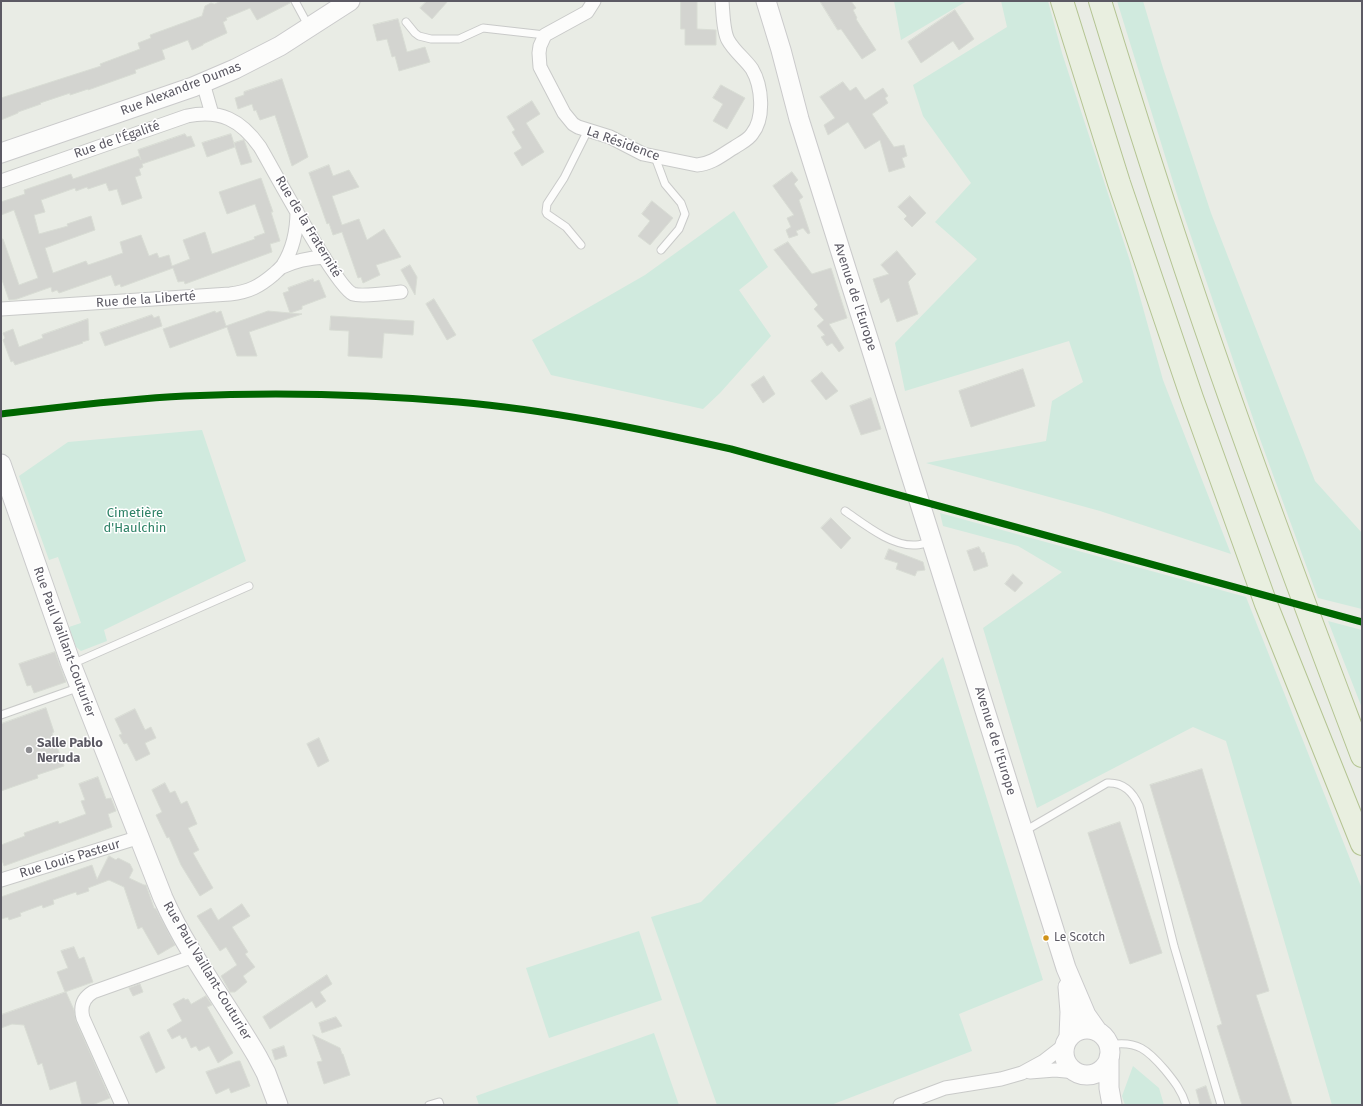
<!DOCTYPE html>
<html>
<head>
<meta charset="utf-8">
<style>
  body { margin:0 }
  #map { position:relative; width:1363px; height:1106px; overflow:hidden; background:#e9ece5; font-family:"Fira Sans",sans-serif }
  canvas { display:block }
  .frame { position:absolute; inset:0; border:2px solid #5c5a64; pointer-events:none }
</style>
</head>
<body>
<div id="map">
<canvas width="1363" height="1106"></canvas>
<div class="frame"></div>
</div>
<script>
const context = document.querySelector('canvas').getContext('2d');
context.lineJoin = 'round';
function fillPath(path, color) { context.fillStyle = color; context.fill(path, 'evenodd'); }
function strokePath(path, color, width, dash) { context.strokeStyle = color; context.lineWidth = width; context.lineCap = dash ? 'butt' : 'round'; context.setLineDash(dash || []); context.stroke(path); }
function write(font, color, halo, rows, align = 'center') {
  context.font = font + ' "Fira Sans",sans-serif'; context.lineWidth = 3; context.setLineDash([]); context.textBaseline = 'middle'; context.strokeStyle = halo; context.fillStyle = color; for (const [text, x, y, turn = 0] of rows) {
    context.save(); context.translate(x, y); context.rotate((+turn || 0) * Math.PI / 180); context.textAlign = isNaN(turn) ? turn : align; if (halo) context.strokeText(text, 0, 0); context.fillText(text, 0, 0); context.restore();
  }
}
fillPath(new Path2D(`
  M894,1H967L901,40Z
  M1001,1H1048L1062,53L1130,261L1163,380L1231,554L1100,511L926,463L1046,441L1052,401L1083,382L1069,341L905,391L895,343L977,259L935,222L971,183L923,116L913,85L1007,27Z
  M1117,1H1143L1163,68L1211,213L1315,481L1362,533V609L1318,598L1260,439L1179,201Z
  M734,211L768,267L739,290L771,336L720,393L703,409L551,375L532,340L645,275Z
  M202,430L246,561L104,630L107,641L81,651L76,647L69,627L81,623L58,557L49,560L19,476L68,442Z
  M940,513L1246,597L1362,889V1105H1332L1226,741L1193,727L1037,808L983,628L1062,572L1018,546L943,526Z
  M1328,621L1362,630V708Z
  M943,657L1043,980L959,1014L972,1051L831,1105H717L651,917L701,902Z
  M639,931L662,1000L549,1038L526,968Z
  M654,1033L679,1105H479L476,1096Z
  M1133,1066L1159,1088L1164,1105H1125L1122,1096Z`), '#d0eade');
const building = new Path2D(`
  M222,1H290V3L257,20L250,8L226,18L227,20L223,22L227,33L203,44V45L192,50L188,40L162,50L165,59L135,70L136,73L88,90V89L70,95V93L40,103L41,104L18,112V113L1,120V98L101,66L100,64L140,49L138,43L151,38L150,35L202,16L205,6L211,3L214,4Z
  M427,1H448L432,19L420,8Z
  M681,1H697V29L716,30V45H685V29H681Z
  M820,1H851L856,8L853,10L857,18L856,19L876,50L862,59L841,29L838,30Z
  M955,10L974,39L959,50L953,41L921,63L908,42Z
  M398,19L407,52L425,47L430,62L399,71L395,56L392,57L387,39L377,41L373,25Z
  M282,79L308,157L292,166L275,115L260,120L256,110L254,111L252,104L238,109L235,98L244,95V92Z
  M843,82L850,91L856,87L865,100L883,88L888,96L885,98L888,103L872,114L894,147L904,145L907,156L902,158L905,167L889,172L880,140L865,149L848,122L828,135L824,125L835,118L820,97Z
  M721,85L745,98L727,129L713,121L723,104L713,98Z
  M532,101L540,114L526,123L544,152L522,166L514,153L522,148L512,132L515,130L507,117Z
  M185,134L187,137L191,136L195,146L142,164L143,167L139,169L141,175L135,177L142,198L122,205L117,189L109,191L106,183L88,189L87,187L76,191L75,188L41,200L45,212L34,215L39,234L68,226L67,224L91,216L95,230L45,248L53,273L86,261L88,265L123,253L120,242L141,235L149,256L157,253L159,258L169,255L172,266L190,259L183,240L205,232L212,254L255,239L254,237L265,233L255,204L227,214L219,192L261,178L273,212H271L280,241L270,244L272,252L185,284L184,281L178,282L173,268L121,287L120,284L115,286L111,275L59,293L57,290L52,292L51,287L17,299L9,300L1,277V239H3L19,285L38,278L14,210L1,215V202L25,194L24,190L71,174L73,179L139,156L141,160L138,150Z
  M231,134L235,147L207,157L202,143Z
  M244,140L252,162L241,165L234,143Z
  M329,165L333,176L349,170L359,187L332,196L342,225L359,219L367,240L384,229L401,257L376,265L380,275L363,283L361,277L358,278L342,232L333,235L329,223L327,224L309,173Z
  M792,172L798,180L794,184L803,197L799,200L810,233L808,234L803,228L796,231L798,235L789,238L786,230L791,227L787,218L794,215L773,186Z
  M910,196L926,213L912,227L904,219L907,216L898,207Z
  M652,201L673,218L650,245L638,236L650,221L642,214Z
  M788,242L812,274L831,268L847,318L829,324L844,348L839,352L832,343L827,346L821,337L825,335L817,326L824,320L814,309L818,305L774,250Z
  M897,251L916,274L908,282L918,314L897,322L889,298L881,303L873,279L889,274L881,265Z
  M410,265L417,277L415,295L401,270Z
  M313,279L314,282L319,280L326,297L302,306V309L290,313L302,314L249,332L257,356H237L227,327L170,348L163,329L215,311L216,313L221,311L226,326L268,311L290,313L283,293L289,291L288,288Z
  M434,299L456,335L447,340L426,304Z
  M152,315L154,318L159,316L162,326L105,346L100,333Z
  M331,316L414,321L413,335L384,333L382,358L348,356L349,331L330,330Z
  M88,319L89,340L82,342L83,343L15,365L13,361L11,362L3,340L5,338L3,333L13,329L19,347L43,338L42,335Z
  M1023,369L1035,406L971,427L959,391Z
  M822,372L838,391L826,400L811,381Z
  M764,376L775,394L763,403L751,385Z
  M871,398L881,429L861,435L850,406Z
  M831,518L851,538L841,549L821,528Z
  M979,547L982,553L984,552L988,566L974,571L967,551Z
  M889,549L923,562L925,570L917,571L915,576L896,569L898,563L885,559Z
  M1013,574L1023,583L1015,592L1005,584Z
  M55,652L66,682L34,693L31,685L27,686L19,664Z
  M46,708L54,732L52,733L64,766L37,775L38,778L1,791V724Z
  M135,709L145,730L151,727L156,738L145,743L150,754L136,761L127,743L124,744L119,735L122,734L115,719Z
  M319,738L329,761L318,767L307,744Z
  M1202,769L1269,991L1256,995L1292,1105H1242L1217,1026L1222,1024L1150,785Z
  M98,777L106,799L111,798L116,811L108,814L112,827L4,866L1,857V845L25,836L24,833L58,821L59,824L86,814L81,801L85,800L79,784Z
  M165,783L170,793L175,791L181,804L187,801L197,824L188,828L199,850L193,853L213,888L200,896L181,865L169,837L167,838L156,815L162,812L152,790Z
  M1120,822L1162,953L1130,964L1088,833Z
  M109,856L116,860L118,858L130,864L133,870L129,878L144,885H146L154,908L156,909L175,945L158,955L142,927L138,929L124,887L109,880L88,888L89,891L77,895L76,892L53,900L54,904L43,908L42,905L20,913L21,916L9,920L8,917L1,919V897L92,865L97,879Z
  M242,904L250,916L232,927L248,952L245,954L255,967L243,976L247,982L235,992H230L221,976L237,965L226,947L220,951L197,916L211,908L218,920Z
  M74,947L79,959L84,957L93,982L65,992L57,972L68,968L61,951Z
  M327,975L332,984L320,992L326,1001L316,1008L312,1001L270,1029L263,1017Z
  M140,984L143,992L133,996L129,988Z
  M66,992L74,1010L76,1021L110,1098L92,1105H82L76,1081L50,1090L42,1063L38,1065L24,1025L12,1024L1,1028V1015Z
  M206,996L212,1005L207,1007L233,1053L218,1063L209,1046L199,1051L196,1046L191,1048L186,1037L182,1039L180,1035L172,1039L167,1030L182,1021L173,1004L184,998L185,1000L188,999L191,1004Z
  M336,1017L342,1026L322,1033L319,1023Z
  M149,1032L165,1068L156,1073L140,1037Z
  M313,1035L340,1048L342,1054H343L350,1075L324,1084L317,1062L322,1061Z
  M284,1046L287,1056L275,1060L272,1050Z
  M238,1061H240L250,1086L231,1093L229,1088L216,1094L206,1072Z
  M1206,1086L1212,1105H1200L1196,1090Z`);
fillPath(building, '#d3d4d0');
strokePath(building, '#d8dcd4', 1);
const lane = new Path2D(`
  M295,1L309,27
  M406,22L415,33L419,36L431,39H459L483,28L545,35
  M655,157L665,184L681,203L685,214L679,229L661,250
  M581,245L566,227L547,214L546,212L547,204L564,178L588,130
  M845,511C864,524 892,547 916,545C921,545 926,543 931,541
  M72,664L249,586
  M1,715L80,687
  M1023,832L1107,783C1123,782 1133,792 1139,806L1174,946L1221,1105
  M1109,1045C1137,1040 1148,1050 1165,1070C1174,1081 1182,1091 1186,1105
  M429,1105L439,1102L440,1105`);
const street = new Path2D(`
  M594,1L587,12L545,35L540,46L539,53L540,67L564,113L573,124L578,127L610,137L643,154L697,165C712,164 723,154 735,147C741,143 748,140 752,134C765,118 762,86 752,69C745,59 734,51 728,40C723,31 723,12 722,1
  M203,83L212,114
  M1,181L187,116C220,109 241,120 260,147C273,169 336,287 353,294C361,297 391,293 401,292
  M282,267C297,260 309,258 324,257
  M1,309L230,294C249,292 260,286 274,274C277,271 281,268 283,265C293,249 297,230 297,211
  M1,880L140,837
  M1030,1072L1055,1070L1076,1072
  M122,1105L83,1018C80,1007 83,998 93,992L194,956
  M900,1105L945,1088L1001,1079L1022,1073L1044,1061L1066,1044`);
const secondary = new Path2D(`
  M766,1L781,50L799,119L1066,968L1086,1015L1098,1032
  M1,153L193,87L235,69L280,46L350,1
  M1,464L71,664L163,898C188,954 226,1003 257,1056L266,1073L278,1105
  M1068,987L1070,1012L1069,1037
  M1064 1052a23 23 0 1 1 46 0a23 23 0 1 1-46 0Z
  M1109,1057V1088L1112,1105`);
const highway = new Path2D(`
  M1062,1L1119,183L1192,398L1266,604L1362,844
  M1100,1C1131,102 1163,203 1197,303C1249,456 1305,606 1362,756`);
strokePath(lane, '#c9cac9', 9);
strokePath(street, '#c9cac9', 15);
strokePath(secondary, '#cacacb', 21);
strokePath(highway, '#b4c492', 24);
strokePath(lane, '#fcfcfb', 7);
strokePath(street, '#fcfcfb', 13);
strokePath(secondary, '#fcfcfb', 19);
strokePath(highway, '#e9efe0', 22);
strokePath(new Path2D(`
  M1,414C62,407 123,399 185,396C276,392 367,394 458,402C550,410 641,429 731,449L1362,622`), '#060', 7);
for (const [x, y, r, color] of [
  [29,750,4,"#8d8d91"],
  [1046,938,3.5,"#d09319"]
]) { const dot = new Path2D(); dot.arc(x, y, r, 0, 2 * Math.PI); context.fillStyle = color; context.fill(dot); strokePath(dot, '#fff', 1.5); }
write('12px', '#5c5a64', '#fff', [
  ["Le Scotch",1054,938]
], 'left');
write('13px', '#5c5a64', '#fff', [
  ["Rue Alexandre Dumas",181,89,-21],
  ["Rue de l'Égalité",117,140,-19],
  ["La Résidence",623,144,20],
  ["Rue de la Fraternité",308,227,59],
  ["Avenue de l'Europe",855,297,72],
  ["Rue de la Liberté",146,300,-4],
  ["Rue Paul Vaillant-Couturier",64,642,70],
  ["Avenue de l'Europe",995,741,73],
  ["Rue Louis Pasteur",70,859,-17],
  ["Rue Paul Vaillant-Couturier",207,971,59]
]);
write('13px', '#2d8266', '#fff', [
  ["Cimetière",135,513],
  ["d'Haulchin",135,528]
]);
write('bold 13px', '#5c5a64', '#fff', [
  ["Salle Pablo",37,743],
  ["Neruda",37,758]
], 'left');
</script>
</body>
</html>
